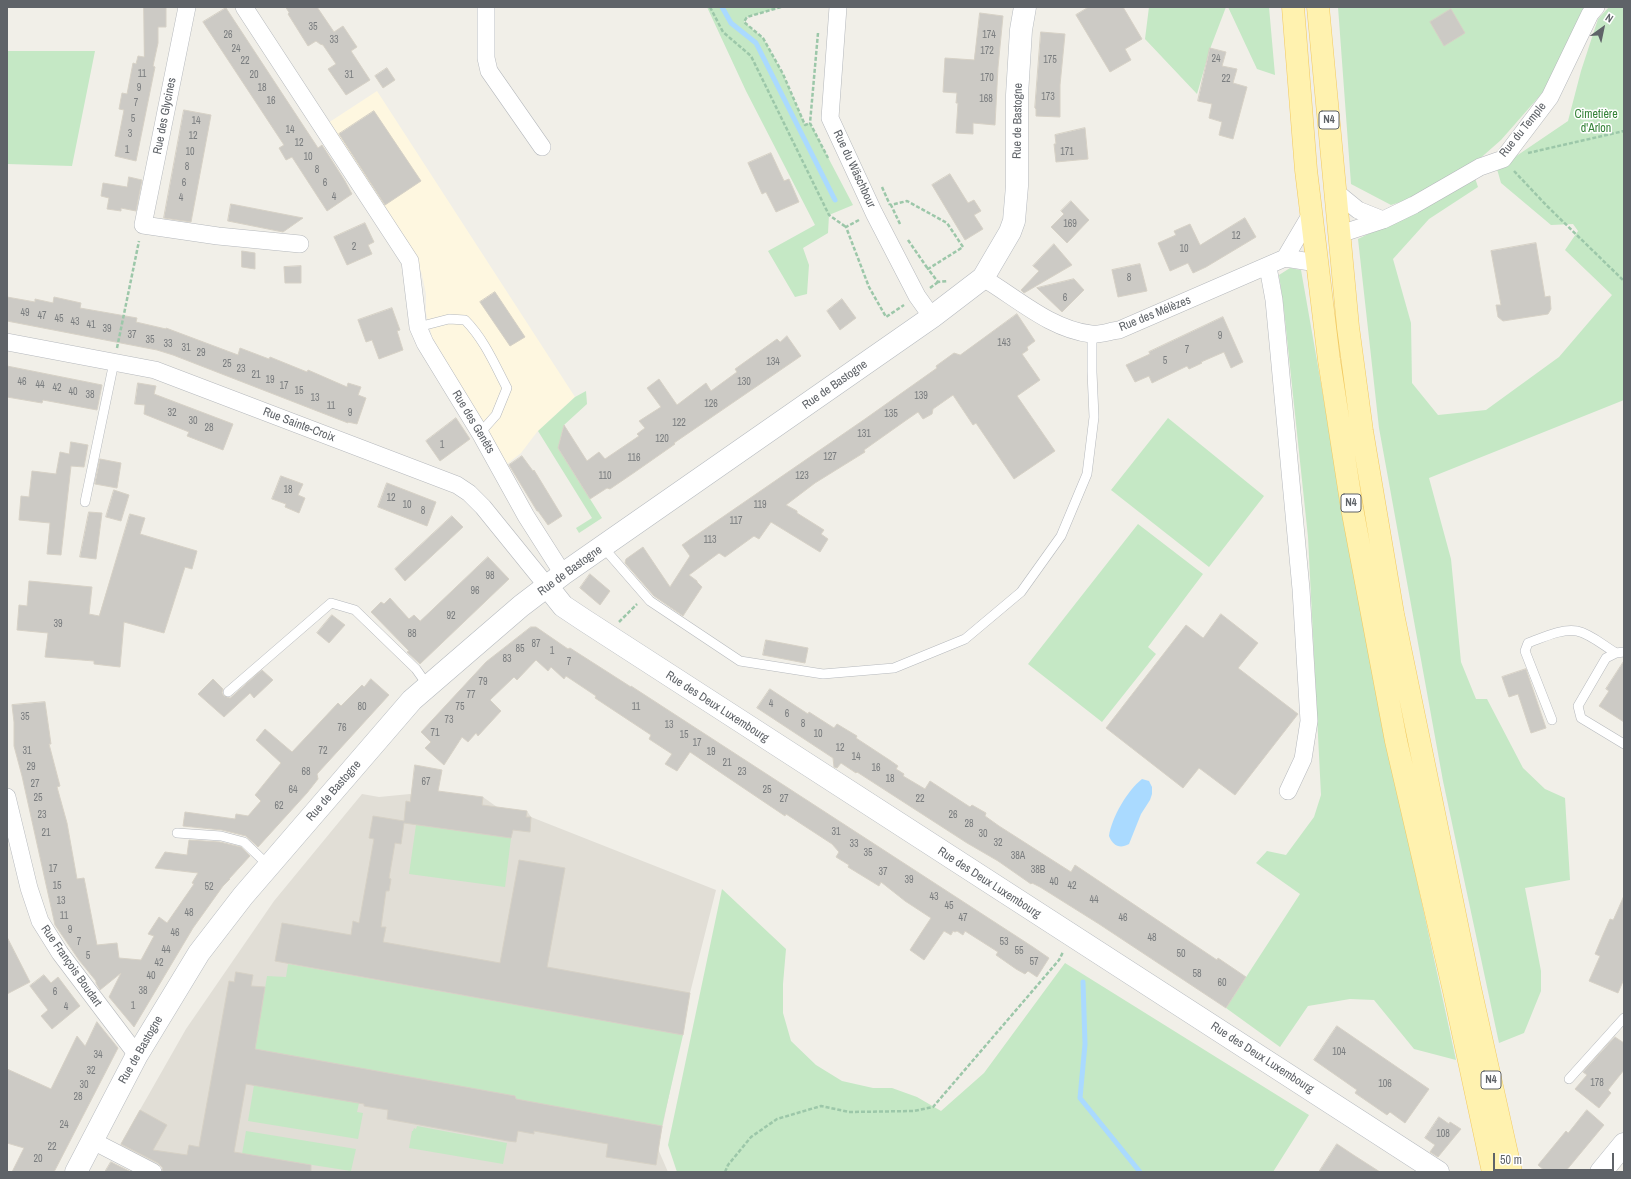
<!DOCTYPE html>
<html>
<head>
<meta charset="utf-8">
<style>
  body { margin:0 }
  #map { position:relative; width:1631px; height:1179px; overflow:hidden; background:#f1efe8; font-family:"Archivo Narrow",sans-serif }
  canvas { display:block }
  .frame { position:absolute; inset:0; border:8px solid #5f6368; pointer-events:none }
  .north { position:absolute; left:1583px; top:8px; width:40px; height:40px; -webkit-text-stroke:3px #fff; paint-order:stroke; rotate:33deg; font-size:11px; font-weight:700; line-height:16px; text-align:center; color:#5f6368 }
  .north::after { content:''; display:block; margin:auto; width:14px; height:18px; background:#5f6368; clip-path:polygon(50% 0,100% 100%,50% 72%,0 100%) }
  .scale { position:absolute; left:1493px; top:1153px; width:121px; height:18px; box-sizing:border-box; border:2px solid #5f6368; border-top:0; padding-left:5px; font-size:12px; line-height:14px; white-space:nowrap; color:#5f6368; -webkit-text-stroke:3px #fff; paint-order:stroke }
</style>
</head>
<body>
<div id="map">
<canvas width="1631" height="1179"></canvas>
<div class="frame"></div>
<div class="north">N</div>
<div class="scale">50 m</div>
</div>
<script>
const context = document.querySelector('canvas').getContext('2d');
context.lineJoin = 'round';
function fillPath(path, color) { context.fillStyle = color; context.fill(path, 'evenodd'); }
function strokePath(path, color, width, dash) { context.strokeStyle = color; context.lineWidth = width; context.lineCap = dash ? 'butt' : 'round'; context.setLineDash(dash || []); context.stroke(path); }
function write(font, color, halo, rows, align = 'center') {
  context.font = font + ' "Archivo Narrow",sans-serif'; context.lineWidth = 3; context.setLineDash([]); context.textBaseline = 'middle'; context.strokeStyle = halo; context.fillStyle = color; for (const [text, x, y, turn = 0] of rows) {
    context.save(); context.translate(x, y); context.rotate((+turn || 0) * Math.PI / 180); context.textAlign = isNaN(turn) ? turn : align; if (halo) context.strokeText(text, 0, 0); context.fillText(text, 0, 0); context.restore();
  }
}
fillPath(new Path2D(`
  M377,91L575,397L537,432L521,453L507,464L432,337L426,313V294L422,275L416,258L328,123Z`), '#fef7e0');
fillPath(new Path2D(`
  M362,794L379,797L410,794L434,797H483L497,807L527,811L531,817L716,890L690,993L658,1149L668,1172H177L165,1169L120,1145L186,1029L274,901Z`), '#e1ded6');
fillPath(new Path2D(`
  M707,7H781L747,17L744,22L763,38L783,74L805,125L810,123L853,205L829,215L828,233L803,248L809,265L807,294L795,297L768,251L815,225L746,91Z
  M1149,7H1226L1210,49L1197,94L1145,39Z
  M1228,7H1269L1275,75L1257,69Z
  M1338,7H1589L1544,91L1501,140L1476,162L1413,198L1391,205L1351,184Z
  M1609,7H1624V400L1429,478L1451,559L1461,662L1476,699H1487L1523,768L1545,789L1565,798L1570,880L1525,888L1541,971V991L1524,1033L1499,1043L1443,781L1379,428L1358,239L1417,210L1474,175L1478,187L1429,219L1393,259L1411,323L1412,383L1438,415L1486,410L1559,357L1612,295L1565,250L1578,231L1573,224L1551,225L1501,183L1495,162L1506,163L1568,121L1581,71L1598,19Z
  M7,51H95L72,166L7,164Z
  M1290,268L1301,270L1373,678L1456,1060L1414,1049L1374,1000L1350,999L1308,1006L1280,1047L1226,1008L1300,894L1256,863L1267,851L1286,855L1314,817L1321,795L1308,537L1284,310L1279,275Z
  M586,391L587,404L564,425L558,448L602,518L579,533L576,528L592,518L538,431L575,397Z
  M1168,418L1264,496L1209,567L1111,490Z
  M1138,524L1203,574L1148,647L1156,654L1102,722L1028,664Z
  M416,825L511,838L505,887L409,874Z
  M722,889L786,949L783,984V1013L791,1041L816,1065L842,1081L873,1088H892L917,1097L941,1111L984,1073L1065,963L1309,1115L1273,1172H677L668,1145Z
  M288,964L683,1035L662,1126L516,1099L515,1096L255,1049L267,976L286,977Z
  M254,1085L359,1103L357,1112L363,1113L358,1139L248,1121Z
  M417,1126L507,1143L503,1164L409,1148L412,1131H413L414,1128L416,1129Z
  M246,1131L356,1149L351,1171L242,1154Z`), '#c5e8c5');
fillPath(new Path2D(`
  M1142,779L1149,781L1152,787V794L1150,800L1141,814L1129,844C1120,849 1113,846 1109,836C1112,817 1127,791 1142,779Z`), '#aadaff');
strokePath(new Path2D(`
  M722,7L731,23L756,43L835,200
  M1083,982L1085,1044L1080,1098L1140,1172`), '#aadaff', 5);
const building = new Path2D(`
  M144,7H166V27H158V43L153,66L155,67L136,161L115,156L124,110L119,109L122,93L127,94L133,63L136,64L138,56L144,57Z
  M286,7H317L334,32L343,26L357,47L351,51L370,80L346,95L328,69L336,64L323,45L320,44L316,41L308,46L288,14L289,13Z
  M1089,7H1123L1142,39L1125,49L1131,60L1110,72L1076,15Z
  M226,8L318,148L322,145L345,181L352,194L327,211L292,157L286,160L279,148L284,145L203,22Z
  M1451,9L1465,33L1444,46L1430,22Z
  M980,13L1003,16L998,67L995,125L973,123V134L956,133L958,103H956L957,93L943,92L945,58L974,60Z
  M1041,32L1065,34L1060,85V117L1036,116V109L1035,108Z
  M1210,48L1226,52L1222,66L1237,69L1233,83L1247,87L1233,139L1219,135L1222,122L1209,118L1212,104L1198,101Z
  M387,68L395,80L383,88L375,76Z
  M184,110L211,115L191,222L164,218Z
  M374,111L421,181L385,205L339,134Z
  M1085,128L1088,159L1056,162L1054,144H1056L1055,135Z
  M771,153L784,181L789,179L799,202L776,212L766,192L762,194L748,163Z
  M950,174L968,203L974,200L981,211L974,215L983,229L965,240L932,185Z
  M129,177L142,180L136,211L121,208V211L107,209L109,198L101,196L103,183L127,187Z
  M1071,201L1089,220L1067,243L1051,227L1064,214L1061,211Z
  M231,204L303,218L283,232L228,221Z
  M1245,218L1256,237L1206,267L1193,273L1188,263L1170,271L1158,243L1176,235L1174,231L1190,224L1200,245Z
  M365,223L374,242L368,245L372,254L347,265L334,237Z
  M1536,243L1545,297L1550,296L1551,309L1548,314L1503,321L1498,317L1496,305H1501L1491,251Z
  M1054,244L1072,265L1024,293L1021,290L1039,271L1033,266Z
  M242,251L255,253V269L242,267Z
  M1140,264L1147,291L1118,297L1112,270Z
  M301,266V283H285L284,267Z
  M1074,279L1084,290L1062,312L1037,288Z
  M495,292L525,337L510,346L480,302Z
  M7,297L35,302V299L53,303L54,297L81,303L80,308L137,318L136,322L166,329V328L238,355L240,348L269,359L270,357L307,372L308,370L347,387L348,383L361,387L358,395L366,398L357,424L348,422V423L173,355L157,350L7,321Z
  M842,299L856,318L840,330L827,311Z
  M392,308L400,330L397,331L403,350L379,359L372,340L366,342L358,320Z
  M1017,314L1035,341L1027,347L1028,350L1022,354L1040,380L1017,396L1055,451L1014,479L976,423L973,425L953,395L933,409L932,414L923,419L918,412L905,421L864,450L865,452L815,483L786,505L797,511V513L824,530L821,534L828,539L820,552L771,522L759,539L754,536L725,557L719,553L689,575L697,581V582L702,587L683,616L654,596L625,563L626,559L643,547L670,587L690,556L682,545L865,419L937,368L936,366L954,353L960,355Z
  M1223,317L1243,362L1231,368L1224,352L1201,362L1202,363L1189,369L1187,366L1152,383L1149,376L1135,382L1126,365L1150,354L1149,352Z
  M787,336L801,356L674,443L675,444L635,472L610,489L607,488L590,499L558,448L564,425L587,461L599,452L605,459L639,436L637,434L645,428L639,421L661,407L647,388L659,379L677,405L706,383L711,391L737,372L735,369L777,339L780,342Z
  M7,366L102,385L97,410L43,400L42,403L7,397Z
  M138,383L156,386L154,394L233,424L223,450L187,436L189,432L144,414L145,405L135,404Z
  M456,418L470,439L440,461L426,441Z
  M71,442L88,445L84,467L71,466L61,555L47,554L50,523L19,520L21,496L29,497L32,471L56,474L60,452L69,454Z
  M522,456L533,471L534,470L562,516L548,525L538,511H537L509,465Z
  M100,459L121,463L117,488L95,484Z
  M281,476L303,484L298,495L305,498L299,513L285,507L286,504L272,499Z
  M387,483L436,502L427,526L378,507Z
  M114,490L129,495L121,521L106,517Z
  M89,512L102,513L96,559L80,557Z
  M130,514L145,518L140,534L197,551L192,569L185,567L164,633L124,622L120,667L94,664V661L45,657L48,633L17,630L19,605L27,606L29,581L92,587L89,614L99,616Z
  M452,516L463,527L405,581L395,569Z
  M488,557L509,579L420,664L407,652L409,651L371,612L381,602L384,604L390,598L409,619L414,615L420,621Z
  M590,574L610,591L600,605L580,588Z
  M1221,614L1258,643L1238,668L1298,714L1235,795L1199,768L1183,788L1106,728L1186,625L1203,638Z
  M332,615L345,625L329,643L317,633Z
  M531,627H536L568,649L570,648L631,687V686L1033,947L1049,958L1037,977L1028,971L1025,974L1016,969L996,955L998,952L965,931L963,935L957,931L955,932L953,931L951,935L944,931L924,960L910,950L931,918L905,901L881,882L879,886L848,867L849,865L836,857L839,852L832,844L786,814L785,816L690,752L677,771L665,764L672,754L649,739L651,735L595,698L596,696L566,676L564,679L551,667L548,671L536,660L517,680L514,677L490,700L501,711L478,736L476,733L468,742L462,737L444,765L425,748L431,742L421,732L486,662Z
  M766,640L808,648L805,663L763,655Z
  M1624,661V722L1599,706L1609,691L1606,689Z
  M1526,669L1546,728L1531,733L1518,694L1509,697L1502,677Z
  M262,670L273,680L254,698L250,693L224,717L198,694L213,679L223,689L222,693L224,696L230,698Z
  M371,679L389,695L317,774L318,779L307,793L258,847L246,836L222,830L183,826L185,812L235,819L236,814L248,816L261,801L255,795L281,763L256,740L265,729L292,752L338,703L341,706L362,685L364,687Z
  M770,689L808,714L809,712L834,728L837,724L857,736L856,738L891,761L898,766L896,769L904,774L903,776L925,789L930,781L970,807L972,805L986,813L985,816L999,826L1071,872L1075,865L1217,960L1218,958L1246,977L1226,1008L1099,924L1040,887L1032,883L1031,884L998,861L967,843L857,772L856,773L841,763L837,768L834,767L833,758L757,708Z
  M45,702L51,744H49L60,786L57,787L67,823L77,879L84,878L85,883L97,945L117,943L119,958L141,960L154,936L148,934L159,917L167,923L194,884L192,883L198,873L155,868L165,852L187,855L189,840L220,842L241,847L250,856L229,879H230L223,886L193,928L134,1027L109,997L121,973L100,990L96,983V981L79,960L55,925L22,776L14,746V722L12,705Z
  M415,765L442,770L438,791L483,797L482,805L527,811L526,817H531L530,832L513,830L511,838L404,823L401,844L395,843L389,878L391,879L389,891H386L381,927H386L383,942L500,963L519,860L565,868L547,967L690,993L683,1035L275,961L282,923L351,935L353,921L359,923L374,839L369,838L373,816L404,821L406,801L410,802Z
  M1624,896V979L1618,993L1589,981L1600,956L1595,954L1603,935L1610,919L1613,920Z
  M7,937L30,982L7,994Z
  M236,972L253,975L251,986L265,987L255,1049L515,1096L516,1099L662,1126L656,1165L606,1157L608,1144L534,1131V1134L518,1131L516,1142L508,1141L387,1119L388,1110L364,1106V1104L246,1084L234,1152L311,1165V1172H163L162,1167L158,1163L121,1144L140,1110L167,1125L153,1150L187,1155L189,1145L199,1147L229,981L234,982Z
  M44,975L51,983L58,977L80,1006L52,1029L41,1016L48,1010L30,986Z
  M97,1022L118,1048L54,1172H12L24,1148L7,1143V1069L51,1089L77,1036L85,1046Z
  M1337,1026L1429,1089L1405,1123L1390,1112L1387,1115L1355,1093L1357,1090L1314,1060Z
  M1615,1037L1624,1043V1070L1608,1090L1611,1093L1599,1108L1575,1089L1587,1075L1583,1072Z
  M1587,1110L1604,1125L1565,1172H1546L1538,1165L1566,1131L1568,1133Z
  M1439,1117L1449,1124L1450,1122L1461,1129L1438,1157L1430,1152L1435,1145L1425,1138Z
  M1337,1144L1355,1156L1380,1172H1319Z
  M111,1162L131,1172H105Z`);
fillPath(building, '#cccac5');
strokePath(building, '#d6d1c6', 1);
const lane = new Path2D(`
  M418,327L449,319L465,320C484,339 495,365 507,388L496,415L480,433
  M85,502L114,362
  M603,547L650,601L740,661L823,674L894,668L965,639L1021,592L1061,536L1087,474L1094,417L1092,372V334
  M1624,652L1616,653L1606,658L1578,706L1581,718L1624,744
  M228,692L331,603L355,610L416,669L428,686
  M1552,720L1525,651L1528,643C1542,638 1562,628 1577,631C1591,634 1604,646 1616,653
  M177,833L221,836L244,842L269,866
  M1569,1079L1624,1018`);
const street = new Path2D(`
  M187,7L143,225L218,236L300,244
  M244,7L410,261L418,327L425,343L480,433L526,516L563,574
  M486,7V58L489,71L542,147
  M838,7L830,118L874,213L917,296L932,317
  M1336,192L1358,210L1383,220
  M1311,214L1285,258L1317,263
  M1340,234L1383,220L1414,205L1480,167L1503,159L1550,97L1590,14L1596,7
  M1268,267L1274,300L1301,589L1309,721L1303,759L1288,791
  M983,278C1017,298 1050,329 1091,334C1100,335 1110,331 1119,330L1285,258
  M7,342L155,370L457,485L469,493L483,507L547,586
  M7,797L29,888L40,921L60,953L137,1055
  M93,1141L153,1172`);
const secondary = new Path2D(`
  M547,586L563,606L584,620L1438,1172
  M76,1172L137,1055L199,953L243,896L412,700L521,606L563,574L932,317L983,278L1010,232L1014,221L1017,186V95L1021,30L1025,7
  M1601,1172L1624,1144`);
const primary = new Path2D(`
  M1293,7L1306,170L1329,360L1352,508L1396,741L1454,991L1493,1172
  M1318,7L1348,327L1362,431L1393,614L1470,988L1511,1172`);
strokePath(lane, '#b5b8bc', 10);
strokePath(street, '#b5b8bc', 18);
strokePath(secondary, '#b6babf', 23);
strokePath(primary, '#f2c960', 23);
strokePath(new Path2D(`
  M710,7L723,32L751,56L829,215L846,227
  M781,7L747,17L744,22L763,38L783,74L805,125L810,123
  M818,33L810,123L828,158
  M1528,153L1624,131
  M1514,171L1547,206L1624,281
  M882,187L890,205
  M859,220L846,227L869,287L886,317L904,305
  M900,224L891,205L907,201L947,223L963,247L928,269L938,282L948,281
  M908,240L928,269
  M930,288L938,282
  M117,348L139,241
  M619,622L637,604
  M725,1172L728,1165L751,1137L777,1119L821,1106L849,1112L914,1111L933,1107L1059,960L1063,952`), '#9cc7a9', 2.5, [4, 2]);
strokePath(lane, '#fff', 9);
strokePath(street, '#fff', 17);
strokePath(secondary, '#fff', 22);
strokePath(primary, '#fff2af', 22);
write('10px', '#7a7d7f', null, [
  ["35",313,27],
  ["26",228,35],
  ["174",989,35],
  ["33",334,40],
  ["24",236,49],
  ["172",987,51],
  ["24",1216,59],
  ["175",1050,60],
  ["22",245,61],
  ["11",142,74],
  ["20",254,75],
  ["31",349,75],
  ["170",987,78],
  ["22",1226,79],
  ["9",139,88],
  ["18",262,88],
  ["173",1048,97],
  ["168",986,99],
  ["16",271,101],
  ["7",136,103],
  ["5",133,119],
  ["14",196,121],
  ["14",290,130],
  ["3",130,134],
  ["12",193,136],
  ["12",299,143],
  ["1",127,150],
  ["10",190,152],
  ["171",1067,152],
  ["10",308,157],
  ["8",187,167],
  ["8",317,170],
  ["6",184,183],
  ["6",325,183],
  ["4",334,197],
  ["4",181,198],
  ["169",1070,224],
  ["12",1236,236],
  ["2",354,247],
  ["10",1184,249],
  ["8",1129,278],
  ["6",1065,298],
  ["49",25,313],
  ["47",42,316],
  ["45",59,319],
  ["43",75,322],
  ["41",91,325],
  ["39",107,329],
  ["37",132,335],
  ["9",1220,336],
  ["35",150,340],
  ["143",1004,343],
  ["33",168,344],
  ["31",186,348],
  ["7",1187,350],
  ["29",201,353],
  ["5",1165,361],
  ["134",773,362],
  ["25",227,364],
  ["23",241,369],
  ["21",256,375],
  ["19",270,380],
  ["46",22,382],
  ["130",744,382],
  ["44",40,385],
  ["17",284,386],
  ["42",57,388],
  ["15",299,391],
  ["40",73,392],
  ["38",90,395],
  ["139",921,396],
  ["13",315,398],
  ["126",711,404],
  ["11",331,406],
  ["32",172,413],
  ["9",350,413],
  ["135",891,414],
  ["30",193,421],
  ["122",679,423],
  ["28",209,428],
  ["131",864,434],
  ["120",662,439],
  ["1",442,445],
  ["127",830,457],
  ["116",634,458],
  ["110",605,476],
  ["123",802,476],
  ["18",288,490],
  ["12",391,498],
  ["10",407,505],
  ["119",760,505],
  ["8",423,511],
  ["117",736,521],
  ["113",710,540],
  ["98",490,576],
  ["96",475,591],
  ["92",451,616],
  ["39",58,624],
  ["88",412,634],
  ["87",536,644],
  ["85",520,649],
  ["1",552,651],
  ["83",507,659],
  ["7",569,662],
  ["79",483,682],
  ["77",471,695],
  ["4",771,704],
  ["80",362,707],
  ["75",460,707],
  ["11",636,707],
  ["6",787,714],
  ["35",25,717],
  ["73",449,720],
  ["8",803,724],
  ["13",669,725],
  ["76",342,728],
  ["71",435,733],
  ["10",818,734],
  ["15",684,735],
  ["17",697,743],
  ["12",840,748],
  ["31",27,751],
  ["72",323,751],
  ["19",711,752],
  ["14",856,757],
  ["21",727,763],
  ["29",31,767],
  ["16",876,768],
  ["68",306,772],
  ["23",742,772],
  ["18",890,779],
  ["67",426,782],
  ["27",35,784],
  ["64",293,790],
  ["25",767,790],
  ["25",38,798],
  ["27",784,799],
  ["22",920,799],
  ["62",279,806],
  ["23",42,815],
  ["26",953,815],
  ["28",969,824],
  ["31",836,832],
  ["21",46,833],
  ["30",983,834],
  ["32",998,843],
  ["33",854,844],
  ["35",868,853],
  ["38A",1018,856],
  ["17",53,869],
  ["38B",1038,870],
  ["37",883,872],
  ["39",909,880],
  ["40",1054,882],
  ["15",57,886],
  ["42",1072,886],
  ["52",209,887],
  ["43",934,897],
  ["44",1094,900],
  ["13",61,901],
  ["45",949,906],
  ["48",189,913],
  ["11",64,916],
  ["47",963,918],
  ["46",1123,918],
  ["9",70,930],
  ["46",175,933],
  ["48",1152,938],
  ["7",79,942],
  ["53",1004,942],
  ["44",166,950],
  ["55",1019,951],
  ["50",1181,954],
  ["5",88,956],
  ["57",1034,962],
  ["42",159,963],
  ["58",1197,974],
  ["40",151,976],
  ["60",1222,983],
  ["38",143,991],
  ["6",55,992],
  ["1",133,1006],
  ["4",66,1007],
  ["104",1339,1052],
  ["34",98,1055],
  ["32",91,1071],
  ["178",1597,1083],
  ["106",1385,1084],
  ["30",84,1085],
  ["28",78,1097],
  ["24",64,1125],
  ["108",1443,1134],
  ["22",52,1147],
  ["20",38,1159]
]);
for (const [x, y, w] of [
  [1329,120,20],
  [1351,503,20],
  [1491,1080,20]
]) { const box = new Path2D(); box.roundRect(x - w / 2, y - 9, w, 18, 3); context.fillStyle = '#fff'; context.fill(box); strokePath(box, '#5f6368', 1); }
write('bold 11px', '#5f6368', null, [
  ["N4",1329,120],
  ["N4",1351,503],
  ["N4",1491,1080]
]);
write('12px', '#348238', '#fff', [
  ["Cimetière",1596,115],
  ["d'Arlon",1596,129]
]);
write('12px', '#5f6368', '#fff', [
  ["Rue des Glycines",165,116,-79],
  ["Rue de Bastogne",1018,121,-89],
  ["Rue du Temple",1523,130,-51],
  ["Rue du Wäschbour",854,169,65],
  ["Rue des Mélèzes",1155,314,-22],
  ["Rue de Bastogne",835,385,-35],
  ["Rue des Genêts",473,422,59],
  ["Rue Sainte-Croix",299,425,21],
  ["Rue de Bastogne",570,571,-36],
  ["Rue des Deux Luxembourg",717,707,33],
  ["Rue de Bastogne",334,791,-49],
  ["Rue des Deux Luxembourg",989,883,33],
  ["Rue François Boudart",71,966,55],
  ["Rue de Bastogne",141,1050,-60],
  ["Rue des Deux Luxembourg",1262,1058,33]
]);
</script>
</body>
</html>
